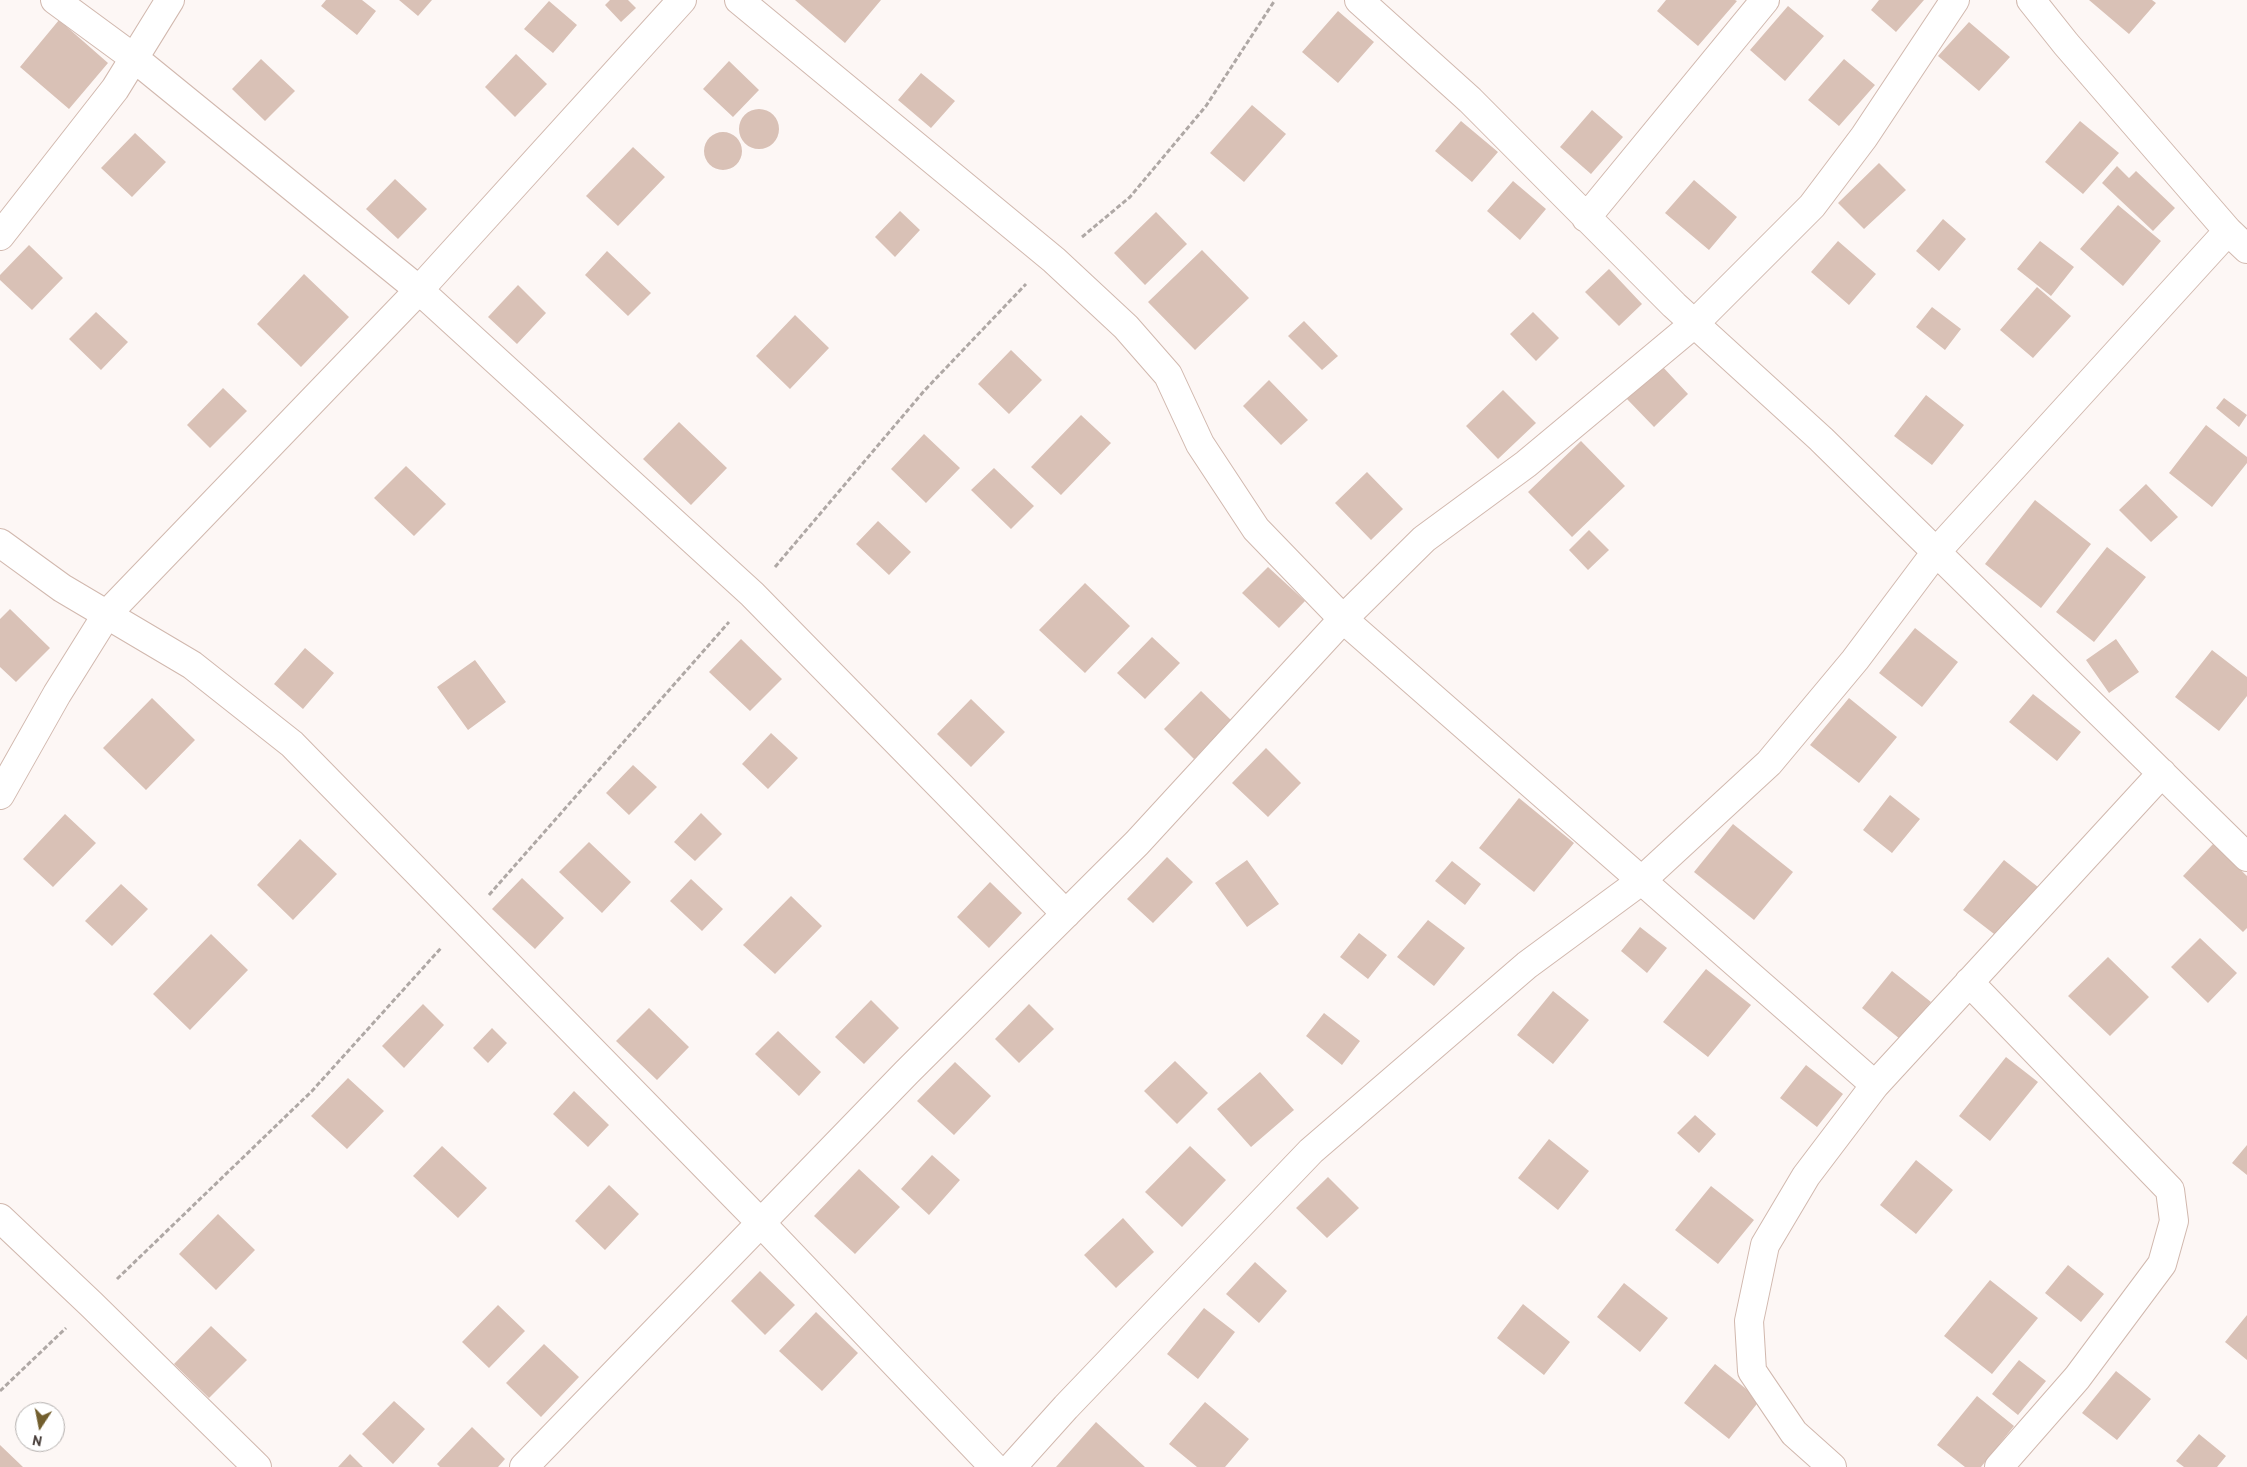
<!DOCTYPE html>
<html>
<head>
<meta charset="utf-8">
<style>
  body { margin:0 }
  #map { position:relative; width:2247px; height:1467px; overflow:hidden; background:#fdf7f5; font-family:"PT Sans",sans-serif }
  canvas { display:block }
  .north { position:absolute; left:15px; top:1402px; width:50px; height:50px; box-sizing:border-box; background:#fff; border:1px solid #b3afad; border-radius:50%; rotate:191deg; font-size:14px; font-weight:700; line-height:20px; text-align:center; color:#413733 }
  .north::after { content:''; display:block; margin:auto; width:18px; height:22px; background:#725e2d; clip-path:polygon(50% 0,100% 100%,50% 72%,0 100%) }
</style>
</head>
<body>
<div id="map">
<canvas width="2247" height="1467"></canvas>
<div class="north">N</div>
</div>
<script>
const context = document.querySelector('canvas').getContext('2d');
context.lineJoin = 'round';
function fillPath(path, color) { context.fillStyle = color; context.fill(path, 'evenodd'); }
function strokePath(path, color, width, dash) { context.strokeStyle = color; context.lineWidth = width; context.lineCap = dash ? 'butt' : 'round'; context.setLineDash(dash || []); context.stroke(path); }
fillPath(new Path2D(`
  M326,0H362L376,11L357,35L321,6Z
  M399,0H432L418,16Z
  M610,0H628L636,8L621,22L605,5Z
  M795,0H881L845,43Z
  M1666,0H1735L1737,1L1698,46L1657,11Z
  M1879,0H1924L1896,32L1871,10Z
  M2089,0H2152L2156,3L2129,34Z
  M549,1L577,25L553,53L524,29Z
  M1788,6L1824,36L1785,81L1750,50Z
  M1338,11L1374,42L1338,83L1302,52Z
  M59,20L108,63L69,109L20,67Z
  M1969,22L2010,57L1979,91L1938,56Z
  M516,54L547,84L515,117L485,87Z
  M261,59L295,91L265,121L232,89Z
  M1844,59L1875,85L1839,126L1808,100Z
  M729,61L759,90L733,117L703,89Z
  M921,73L955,101L931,128L898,100Z
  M1252,105L1286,134L1244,182L1210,153Z
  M739 129a20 20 0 1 1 40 0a20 20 0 1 1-40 0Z
  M1592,110L1623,137L1591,174L1560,147Z
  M1461,121L1498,152L1472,182L1435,151Z
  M2080,121L2119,153L2083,194L2045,162Z
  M704 151a19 19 0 1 1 38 0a19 19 0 1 1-38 0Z
  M135,133L166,162L132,197L101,168Z
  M633,147L665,177L618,226L586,196Z
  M1879,163L1906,190L1864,229L1838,203Z
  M2117,166L2129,178L2136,171L2175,208L2153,231L2102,183Z
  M395,179L427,209L398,239L366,209Z
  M1694,180L1737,217L1709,250L1665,213Z
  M1513,181L1546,209L1520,240L1487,211Z
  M2118,205L2161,241L2123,286L2080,249Z
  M900,211L920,230L895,257L875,237Z
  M1156,212L1187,244L1145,285L1114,253Z
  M1943,219L1966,239L1939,271L1916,251Z
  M1838,241L1876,274L1849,305L1811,272Z
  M2040,241L2074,267L2051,296L2017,269Z
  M29,245L63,278L32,310L0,280V275Z
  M1202,250L1249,298L1195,350L1148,302Z
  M607,251L651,293L628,316L585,275Z
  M1609,269L1642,304L1619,326L1585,292Z
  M304,274L349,317L301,367L257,324Z
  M518,285L546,313L517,344L488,317Z
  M2037,287L2071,316L2033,358L2000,330Z
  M1932,307L1961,329L1945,350L1916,327Z
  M96,312L128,342L101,370L69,339Z
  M1533,312L1559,338L1536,361L1510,334Z
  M795,315L829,348L790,389L756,356Z
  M1304,321L1338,356L1322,370L1288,336Z
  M1011,350L1042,380L1009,414L978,384Z
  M1661,365L1688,394L1654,427L1626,398Z
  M1269,380L1308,420L1281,445L1243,406Z
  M223,388L247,411L210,448L187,425Z
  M1503,390L1536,423L1498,459L1466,426Z
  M1926,395L1964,425L1932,465L1894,436Z
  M2224,398L2247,415L2239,427L2216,408Z
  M1081,415L1111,443L1061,495L1031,467Z
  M679,422L727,468L691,505L643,459Z
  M2206,425L2247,457V463L2212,507L2169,473Z
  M924,434L960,468L926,503L891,469Z
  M1581,441L1625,486L1572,537L1528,492Z
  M406,466L446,504L414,536L374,498Z
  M994,468L1034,506L1011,529L971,490Z
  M1367,472L1403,509L1371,540L1335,503Z
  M2146,484L2178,517L2151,542L2119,510Z
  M2035,500L2091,544L2041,608L1985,564Z
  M878,521L911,552L889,575L856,544Z
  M1589,530L1609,550L1588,570L1569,550Z
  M2107,547L2146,577L2094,642L2056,612Z
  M1268,567L1305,601L1279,628L1242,593Z
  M1085,583L1130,626L1085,673L1039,630Z
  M10,609L50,648L16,682L0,667V619Z
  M1915,628L1958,662L1922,707L1879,673Z
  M1152,637L1180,663L1145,699L1117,673Z
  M741,639L782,679L750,711L709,672Z
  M2116,639L2139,672L2109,693L2086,660Z
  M305,648L334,673L303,709L274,684Z
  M2212,650L2247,677V696L2219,731L2175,697Z
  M475,660L506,702L468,730L437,687Z
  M1201,691L1231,720L1194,759L1164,729Z
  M2033,694L2081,732L2057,761L2009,722Z
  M152,698L195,740L146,790L103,748Z
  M1849,698L1897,737L1859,783L1810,745Z
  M971,699L1005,732L971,767L937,734Z
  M771,733L798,758L768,789L742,764Z
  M1266,748L1301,783L1268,817L1232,783Z
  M633,765L657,787L629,815L606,793Z
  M1890,795L1920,819L1892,853L1863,830Z
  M1519,798L1574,843L1534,892L1479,848Z
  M701,813L722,834L695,861L674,842Z
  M65,814L96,843L53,887L23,859Z
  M1733,824L1793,872L1754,920L1694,872Z
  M300,839L337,874L293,920L257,885Z
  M589,842L631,882L602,913L559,872Z
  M2213,844L2247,876V928L2243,932L2183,876Z
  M1167,857L1193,882L1153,923L1127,899Z
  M1247,860L1279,904L1247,927L1215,883Z
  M2004,860L2038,887L1998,937L1963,910Z
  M1452,861L1481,884L1465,905L1435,881Z
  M522,878L564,918L535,949L492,909Z
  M691,879L723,909L702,931L670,901Z
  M990,882L1022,913L989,948L957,917Z
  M121,884L148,909L112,946L85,921Z
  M791,896L822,926L775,974L743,945Z
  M1428,920L1465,948L1434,986L1397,957Z
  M1640,927L1667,948L1647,973L1621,951Z
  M1359,933L1387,955L1368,979L1340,957Z
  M211,934L248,970L190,1030L153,994Z
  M2200,938L2237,973L2208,1003L2171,967Z
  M2108,957L2149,997L2110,1036L2068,996Z
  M1706,969L1751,1005L1708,1057L1663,1022Z
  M1892,971L1931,1002L1900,1039L1862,1008Z
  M1553,991L1589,1020L1553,1064L1517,1035Z
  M871,1000L899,1028L864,1064L835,1037Z
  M423,1004L444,1025L404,1068L382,1046Z
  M1029,1004L1054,1029L1019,1063L995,1039Z
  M649,1008L689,1047L657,1080L616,1041Z
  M1324,1013L1360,1041L1342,1065L1306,1036Z
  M492,1028L507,1043L488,1063L473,1048Z
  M778,1031L821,1072L799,1096L755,1054Z
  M2006,1057L2038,1082L1990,1141L1959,1116Z
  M1175,1061L1208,1093L1177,1124L1144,1091Z
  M955,1062L991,1096L954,1135L917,1101Z
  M1806,1065L1843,1094L1817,1127L1780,1098Z
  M1260,1072L1294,1110L1251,1147L1217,1109Z
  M348,1078L384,1111L347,1149L311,1116Z
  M574,1091L609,1125L588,1147L553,1114Z
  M1695,1115L1716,1134L1699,1153L1677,1133Z
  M1549,1139L1589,1171L1558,1210L1518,1178Z
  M2247,1145V1175L2232,1163Z
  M442,1146L487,1188L458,1218L413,1176Z
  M1190,1146L1226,1180L1182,1227L1145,1192Z
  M932,1155L960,1180L929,1215L901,1189Z
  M1916,1160L1953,1190L1916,1234L1880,1205Z
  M859,1169L900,1207L855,1254L814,1216Z
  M1328,1177L1359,1208L1327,1238L1296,1208Z
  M609,1185L639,1214L605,1250L575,1221Z
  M1711,1186L1754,1220L1718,1264L1675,1230Z
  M218,1214L255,1250L216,1290L179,1254Z
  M1123,1218L1154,1252L1116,1288L1084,1255Z
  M1255,1262L1287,1291L1259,1323L1226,1294Z
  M2068,1265L2104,1294L2081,1322L2045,1293Z
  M760,1271L795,1305L765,1335L731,1301Z
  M1990,1280L2038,1318L1992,1374L1944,1336Z
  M1624,1283L1668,1318L1640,1352L1597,1317Z
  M1523,1304L1570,1342L1544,1375L1497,1338Z
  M498,1305L525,1331L489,1368L462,1342Z
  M1204,1308L1235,1332L1198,1379L1167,1354Z
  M816,1312L858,1353L822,1391L779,1351Z
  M2247,1315V1360L2225,1342Z
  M211,1326L247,1360L209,1398L174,1364Z
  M544,1344L579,1377L541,1417L506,1383Z
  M2019,1360L2046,1381L2018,1415L1992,1394Z
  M1715,1364L1760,1400L1729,1439L1684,1403Z
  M2116,1371L2151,1399L2117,1440L2082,1413Z
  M1977,1396L2014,1426L1981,1467H1965L1937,1445Z
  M394,1401L425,1429L393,1464L362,1434Z
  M1205,1402L1249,1439L1225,1467H1197L1169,1444Z
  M1096,1422L1145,1467H1056Z
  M472,1427L505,1459L498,1467H440L437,1464Z
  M2199,1434L2226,1456L2217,1467H2184L2176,1461Z
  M0,1445L23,1467H0Z
  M350,1454L363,1467H338Z`), '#d9c1b6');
const minor = new Path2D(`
  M55,0L134,58L419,290L752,594L1066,914
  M739,0L1054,260L1126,327L1168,375L1200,444L1256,529L1343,619L1875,1085
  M1359,0L1470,100L1674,305L1821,439L2247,857
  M2031,0L2066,44L2228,231L2247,249
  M1586,218L1765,0
  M0,236L115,89L170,0
  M0,543L62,588L192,665L292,744L760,1222L994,1467
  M0,795L57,694L107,614L419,290L682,0
  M1969,982L2170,1190L2174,1221L2162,1264L2077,1378L1999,1467
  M0,1218L91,1304L257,1467
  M524,1467L907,1072L1137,843L1343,619L1424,539L1526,464L1694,324L1812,206L1864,137L1955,0
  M1012,1467L1066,1407L1311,1151L1527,965L1641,881L1769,763L1855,660L1936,552L2228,231
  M1832,1467L1794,1433L1752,1371L1749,1321L1765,1245L1806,1176L1875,1085L2162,773`);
strokePath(minor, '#d1b8ae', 30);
strokePath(new Path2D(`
  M1082,237L1130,197L1206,106L1275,0
  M775,567L924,391L1026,284
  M489,895L729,622
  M117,1279L312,1091L441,948
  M0,1391L66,1328`), '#afa8a5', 3, [5, 2.5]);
strokePath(minor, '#fff', 28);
</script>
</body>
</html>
